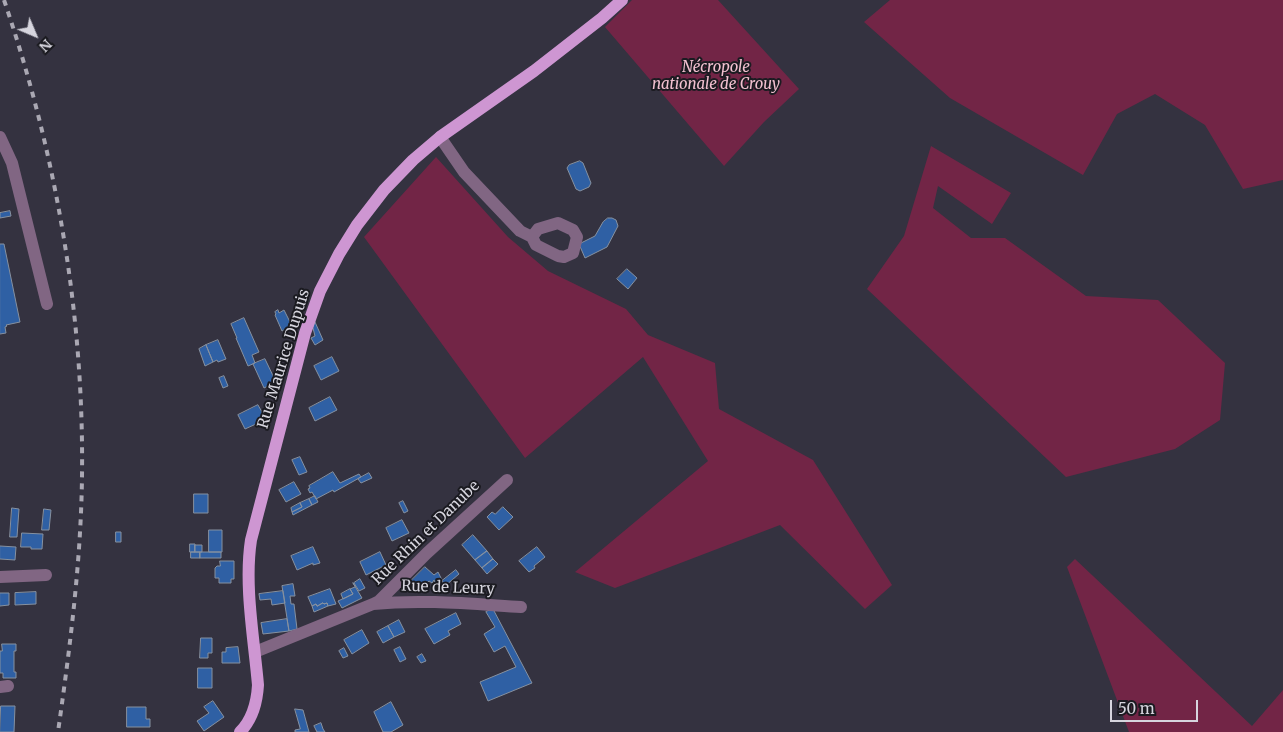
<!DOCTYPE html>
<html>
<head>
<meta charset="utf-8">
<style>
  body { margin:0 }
  #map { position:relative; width:1283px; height:732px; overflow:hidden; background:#343240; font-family:Merriweather,serif }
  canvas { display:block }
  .north { position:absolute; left:10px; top:10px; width:50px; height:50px; -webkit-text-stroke:4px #1b1b21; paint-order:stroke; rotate:135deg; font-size:14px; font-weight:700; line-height:20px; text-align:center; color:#d6d5de }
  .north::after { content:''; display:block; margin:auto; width:18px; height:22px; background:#d6d5de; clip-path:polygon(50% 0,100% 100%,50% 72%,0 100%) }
  .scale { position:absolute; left:1110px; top:700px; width:88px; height:22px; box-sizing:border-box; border:2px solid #d6d5de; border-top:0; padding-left:6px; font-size:15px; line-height:18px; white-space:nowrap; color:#d6d5de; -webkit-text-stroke:4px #1b1b21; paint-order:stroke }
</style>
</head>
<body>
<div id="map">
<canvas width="1283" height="732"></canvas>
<div class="north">N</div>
<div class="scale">50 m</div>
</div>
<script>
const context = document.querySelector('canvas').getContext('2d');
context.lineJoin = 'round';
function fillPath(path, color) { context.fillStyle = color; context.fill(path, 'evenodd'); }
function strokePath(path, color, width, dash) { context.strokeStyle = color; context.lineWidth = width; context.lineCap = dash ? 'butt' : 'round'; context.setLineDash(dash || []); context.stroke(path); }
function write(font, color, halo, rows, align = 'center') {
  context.font = font + ' Merriweather,serif'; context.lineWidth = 4; context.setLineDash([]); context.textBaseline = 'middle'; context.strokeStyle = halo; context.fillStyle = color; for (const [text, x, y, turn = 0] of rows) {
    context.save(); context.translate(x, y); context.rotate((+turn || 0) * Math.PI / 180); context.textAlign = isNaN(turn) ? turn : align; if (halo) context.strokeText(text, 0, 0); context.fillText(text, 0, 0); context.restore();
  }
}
fillPath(new Path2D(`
  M632,0H718L799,89L764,122L724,166L605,27Z
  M890,0H1283V180L1243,189L1205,125L1155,94L1117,114L1083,175L950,98L864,22Z
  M931,146L1011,193L992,224L938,186L933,208L971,238H1005L1086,296L1158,300L1225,363L1220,420L1175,449L1066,477L867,289L904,236Z
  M436,157L508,237L548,271L626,309L648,335L715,363L719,409L813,460L892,585L865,609L780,525L615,588L575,572L708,461L643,357L525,458L364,237Z
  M1075,559L1252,726L1283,690V732H1129L1067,567Z`), '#722546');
const building = new Path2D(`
  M580,161L583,163L591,183L589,187L580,191L576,189L567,168L569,165Z
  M10,211L11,216L0,218V213Z
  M608,218H612L616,220L618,226L607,247L585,258L579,244L595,236L603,222Z
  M0,244H4L20,322L6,325L7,326L5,327L6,333L0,334Z
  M627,269L637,278L628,289L617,279Z
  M278,310L279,313L284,310L292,326L282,331L275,315L276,314L275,312Z
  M244,318L259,352L252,355L255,363L248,366L236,338H237L231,324Z
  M315,322L323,340L315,345L311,338L315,336L313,328Z
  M218,340L226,359L218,362L217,360L213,362L206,345Z
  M206,345L213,362L205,366L199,349Z
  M332,357L339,371L321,380L314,366Z
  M265,359L276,382L264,388L253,364Z
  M224,376L228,386L223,388L219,378Z
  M330,397L337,410L315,421L309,408Z
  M258,405L266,419L259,422L260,425L257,427L256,424L245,429L238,415Z
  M300,457L307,472L299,475L292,460Z
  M333,472L340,483L359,474L361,477L334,492L333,490L316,499L312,492L310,493L308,489L310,488L309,486Z
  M369,473L372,478L361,483L358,479Z
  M294,482L301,494L286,502L279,490Z
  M194,494H208V513H194Z
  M315,496L318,502L312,505L309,499Z
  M309,499L312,505L293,515L292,512L302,507L300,503Z
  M403,501L408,511L404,513L399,503Z
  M300,503L302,507L292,512L291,508Z
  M503,507L513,517L499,530L487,517L492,512L495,514Z
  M12,508L19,509L17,537H10Z
  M44,509L51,510L49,530H42Z
  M402,520L409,533L392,541L386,528Z
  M209,530H222V552H209Z
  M116,532H121V542H116Z
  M22,533L43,534L42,549H31V547H21Z
  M473,535L487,551L475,560L462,545Z
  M190,544H195V552H190Z
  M195,545H202V552H195Z
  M0,546L16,547L15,560L0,559Z
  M313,547L320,563L313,565V563L297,570L291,556Z
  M537,547L545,557L534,566L535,568L529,572L519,561Z
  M487,551L493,559L482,568L475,560Z
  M191,552H200V558H191Z
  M200,552H221V558H200Z
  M380,552L386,565L366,575L360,562Z
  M493,559L498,564L487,574L482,568Z
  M220,561H234V579H231V583H219V578H215V568L217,566H220Z
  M425,567L434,575L438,572L445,586L438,589L434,580L432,583L429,581L420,590L411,581Z
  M456,570L459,574L445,586L442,581Z
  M360,579L365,588L359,591L354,583Z
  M353,583L362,598L342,608L338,601L353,594L350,589L355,587Z
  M293,584L295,596H290L291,604H294L297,629L289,631L282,586Z
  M330,589L336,604L328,606L327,603L324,604L323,603L317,606L316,604L312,606L308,597Z
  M350,589L353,594L343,599L341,594Z
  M283,591L285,603L272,605L271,599L260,600L259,594Z
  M36,592V604L15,605V593Z
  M0,593H9V605L0,606Z
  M323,603L324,604L327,603L328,606L314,612L312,606L316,604L317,606Z
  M493,609L532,683L488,701L480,682L516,667L505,646L494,652L484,634L495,627L486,612Z
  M456,613L461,624L448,631L450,635L434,644L425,629Z
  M287,619L289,631L263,634L261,623Z
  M399,620L405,632L394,637L388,626Z
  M388,626L394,637L383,643L377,632Z
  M362,630L369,643L352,654L344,640Z
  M201,638H212V653H208V658H200Z
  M2,644H16V651H14V672H16V678H3V673H0V651H2Z
  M238,647L240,663H222V652H226V648Z
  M400,647L406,659L400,662L394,650Z
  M344,648L348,656L343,658L339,651Z
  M422,654L426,661L421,663L417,657Z
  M198,668H212V688H198Z
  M213,701L224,717L204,731L197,721L209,713L204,707Z
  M391,702L403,725L391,732H383L374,712Z
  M1,706H15L14,732H0Z
  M127,707H146V719H150V727H127Z
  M295,709L303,710L309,732H295V730L300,729Z
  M321,723L323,729L325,732H317L314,726Z`);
fillPath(building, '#2f60a4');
strokePath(building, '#8691a0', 1);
strokePath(new Path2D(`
  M0,137L12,163L47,304
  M440,137L464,172L520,231L532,237
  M558,223L573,230L577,237L573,253L564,257L558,256L536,245L532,237L538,229Z
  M0,577L46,575
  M373,604C422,599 472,604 521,607
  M255,652L373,604L379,601L427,553L507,480
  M0,687L8,686`), '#816683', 12);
strokePath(new Path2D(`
  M240,732C252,720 257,702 258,685C254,639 244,585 251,540L305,333L320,291L339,254L357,225L384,190L413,160L440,137L534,71L602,18L622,0`), '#ce96d2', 12);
strokePath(new Path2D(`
  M4,0C56,153 84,314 82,476C81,562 70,647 58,732`), '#aaa8b3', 4, [6, 6]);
write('italic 15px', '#f2c0d0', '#1b1b21', [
  ["Nécropole",716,68],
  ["nationale de Crouy",716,85]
]);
write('15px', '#d6d5de', '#1b1b21', [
  ["Rue Maurice Dupuis",284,359,-73],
  ["Rue Rhin et Danube",426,533,-44],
  ["Rue de Leury",448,588,2]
]);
</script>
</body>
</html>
